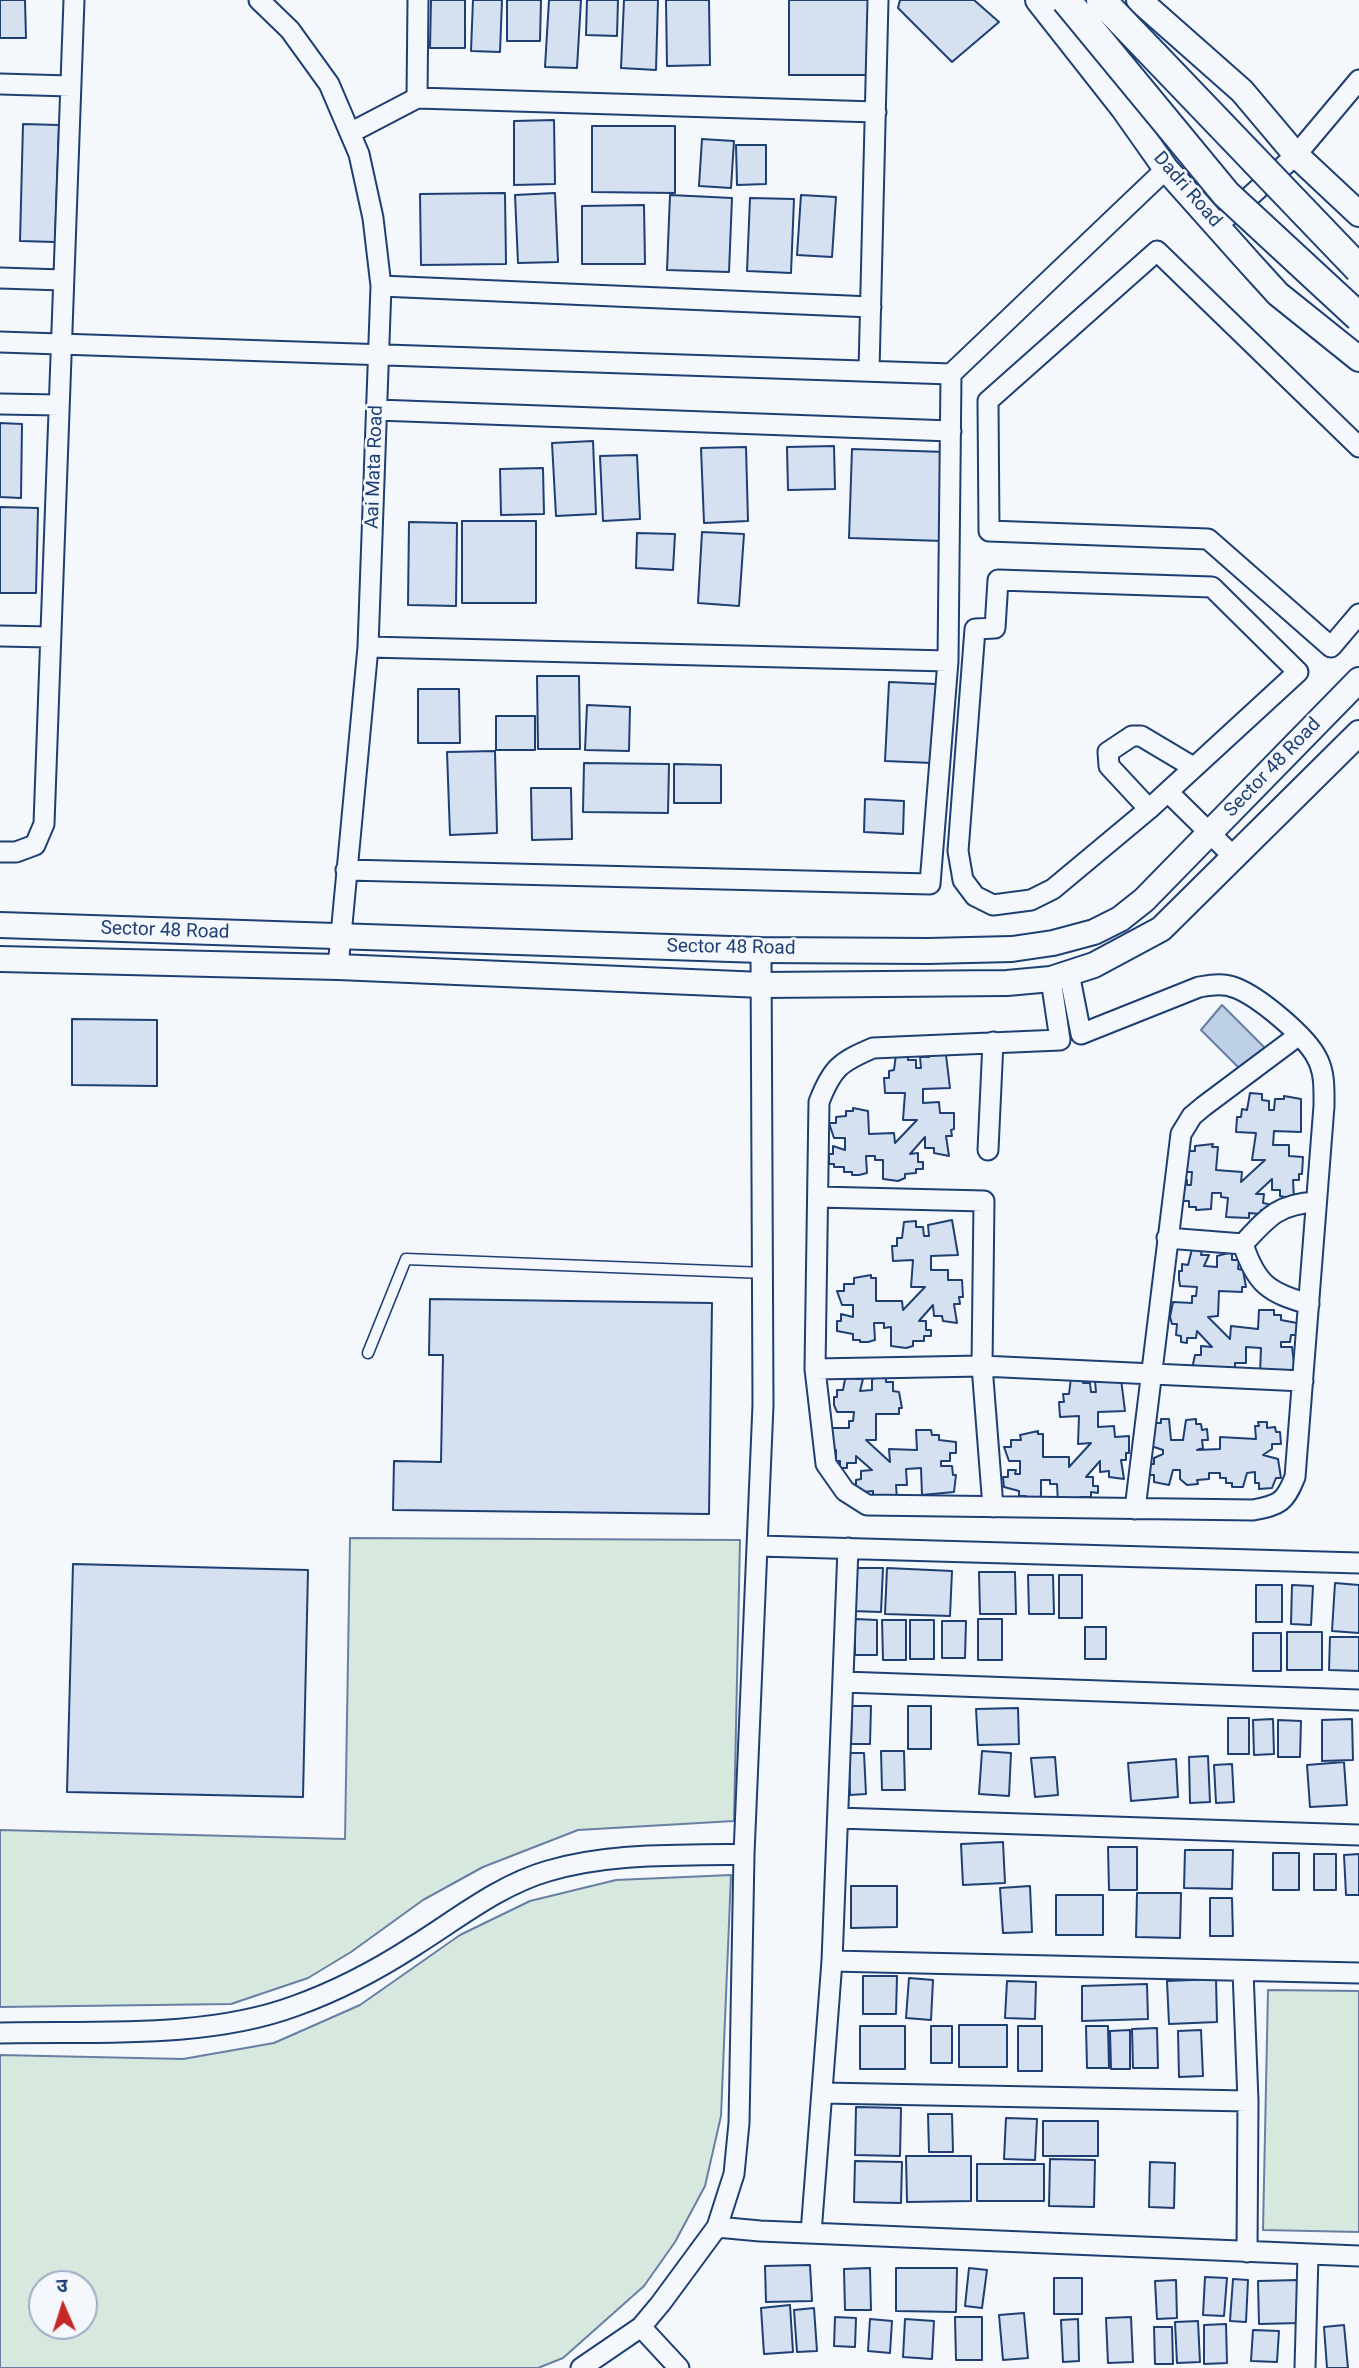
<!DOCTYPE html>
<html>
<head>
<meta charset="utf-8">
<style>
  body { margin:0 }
  #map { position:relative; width:1359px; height:2368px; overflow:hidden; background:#f4f7fb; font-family:Roboto,"Noto Sans Devanagari",sans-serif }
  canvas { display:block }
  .north { position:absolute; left:28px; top:2270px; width:70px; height:70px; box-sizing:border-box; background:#f4f7fb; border:2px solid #9eadc5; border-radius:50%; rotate:357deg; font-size:19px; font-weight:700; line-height:28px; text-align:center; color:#1d3f73 }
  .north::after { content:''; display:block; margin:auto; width:24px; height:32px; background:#c62828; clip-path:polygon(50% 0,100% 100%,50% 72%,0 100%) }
</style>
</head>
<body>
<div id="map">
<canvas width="1359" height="2368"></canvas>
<div class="north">उ</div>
</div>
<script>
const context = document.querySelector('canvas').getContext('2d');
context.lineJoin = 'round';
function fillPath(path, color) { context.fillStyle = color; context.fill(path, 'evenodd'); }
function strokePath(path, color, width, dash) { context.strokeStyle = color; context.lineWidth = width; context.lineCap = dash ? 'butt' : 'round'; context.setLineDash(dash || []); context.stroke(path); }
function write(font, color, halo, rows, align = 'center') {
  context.font = font + ' Roboto,sans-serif'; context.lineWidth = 5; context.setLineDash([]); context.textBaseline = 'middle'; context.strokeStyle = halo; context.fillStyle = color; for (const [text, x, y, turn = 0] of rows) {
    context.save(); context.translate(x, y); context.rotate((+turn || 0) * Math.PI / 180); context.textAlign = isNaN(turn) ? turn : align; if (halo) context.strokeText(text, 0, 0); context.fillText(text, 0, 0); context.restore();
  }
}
const green = new Path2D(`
  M350,1538L740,1540L734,1821L578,1830L483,1867L423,1900L351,1952L308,1978L231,2004L0,2007V1830L345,1839Z
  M731,1875L721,2116L705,2186L675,2242L644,2286L563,2358L538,2368H0V2055L183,2059L274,2043L360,2005L460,1935L530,1901L616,1880ZM42,2284H84V2326H42Z
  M1268,1990L1359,1991V2232L1263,2230Z`);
fillPath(green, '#d7e8df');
strokePath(green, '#687fa3', 2);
const water = new Path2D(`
  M1222,1005L1268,1051L1245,1074L1201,1030Z`);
fillPath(water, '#bed0e5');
strokePath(water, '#687fa3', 2);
const building = new Path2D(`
  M0,0H25L26,38H0Z
  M431,0H465V48H430Z
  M473,0H502L500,52L471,51Z
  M507,0H541L540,41H507Z
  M549,0H581L577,68L545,67Z
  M587,0H618L617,36L586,35Z
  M624,0H658L656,70L621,68Z
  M666,0H709L710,65L667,66Z
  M789,0H871V75H789Z
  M900,0H974L999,22L952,62L898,8Z
  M554,120L555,184L514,185V121Z
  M23,124L59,125L55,242L20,241Z
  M592,126H675V193L592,192Z
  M702,139L734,141L731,188L699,186Z
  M736,145H766V184L737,185Z
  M505,193L506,264L421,265L420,194Z
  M555,193L558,262L518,263L515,195Z
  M670,195L732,198L729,272L667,270Z
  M801,195L836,197L832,257L797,255Z
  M750,198L794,199L791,273L747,271Z
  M644,205L645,264H582V206Z
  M0,423L22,424L21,498L0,497Z
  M593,441L596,514L556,516L552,443Z
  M834,446L835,489L788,490L787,447Z
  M746,447L748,521L704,523L701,448Z
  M852,449L946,452L943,541L849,538Z
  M637,455L640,519L603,521L600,456Z
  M543,468L544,514L501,515L500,469Z
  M0,507L38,508L36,593H0Z
  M462,521H536V603H462Z
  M409,522L457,523L456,606L408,605Z
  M702,532L744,534L739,606L698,603Z
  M637,533L675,534L673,570L636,568Z
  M537,676H579L580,749H538Z
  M889,682L936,684L932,763L885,761Z
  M418,689H459L460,743H418Z
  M587,705L630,707L629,751L585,750Z
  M496,716H535V750H496Z
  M495,751L497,833L450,835L447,752Z
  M584,763L669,764L668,813L583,812Z
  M674,764L721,765V803H674Z
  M531,788H571L572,839L532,840Z
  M865,799L904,801L903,834L864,832Z
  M72,1019L157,1020V1086L72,1085Z
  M929,1053L946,1055L950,1088L923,1089V1103L939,1102L940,1113H954V1129L951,1130L952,1136H946L949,1156L934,1153V1148H925V1137L910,1154L918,1153V1162H923V1169H916V1173L905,1174V1178L898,1181L883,1179V1160H875V1156H866L867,1173L859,1175H852V1172H844V1167H834V1164H829V1154H833V1146L845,1150V1138H834L829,1123H836V1117L846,1116V1111H853V1108L868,1111L869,1134L894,1133L895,1143L917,1120H903L905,1093H885L884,1078H889V1071L894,1070L896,1054H908V1060H916V1068H921L920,1057H929Z
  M1250,1093L1262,1094V1100L1269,1101V1110H1274L1275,1099H1284V1096L1301,1099V1132L1274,1131L1273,1145H1289V1156L1303,1157L1302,1174H1299V1180H1293L1294,1199L1280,1196V1190H1272V1179L1256,1194H1264L1263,1203L1268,1204L1267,1210H1261L1260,1214L1249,1213V1218L1226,1217L1228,1198L1221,1197V1193H1212L1211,1209L1196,1210V1207H1189V1201H1179L1180,1180H1187V1185H1191L1192,1172H1181L1185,1151H1195V1146L1213,1144L1212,1147H1218L1216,1170L1242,1172L1241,1182L1265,1160H1252L1256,1133L1236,1132L1237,1117H1241L1242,1109L1247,1110Z
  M952,1220L958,1255L931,1256V1270H948V1280H962L963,1297H959L960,1304H954L957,1323L943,1321L942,1316H934L933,1305L919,1321H926V1330H931V1336H924V1341H913V1346L906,1348L891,1346V1327L884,1328V1323H874L875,1340L868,1342H860V1340H853V1334L837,1331V1321H841V1314L853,1317V1305H842L837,1291H844V1284H854V1278L871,1275V1278H876V1301H902L903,1310L925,1287H911L913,1260L893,1261L892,1246H897V1238H902L904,1222L916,1221V1227H923L924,1236H929L928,1225Z
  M1192,1249L1202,1250L1201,1255H1209L1204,1266L1217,1267V1256L1232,1252V1260H1239L1238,1269L1243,1270L1246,1287H1242V1292L1219,1291L1218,1316L1208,1317L1230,1339L1231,1326L1258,1329L1259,1310H1274V1315H1281V1320L1297,1323V1335H1291L1290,1342H1281V1347H1292L1295,1371L1260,1374L1261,1348L1246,1347V1363H1235V1377L1192,1369L1195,1355H1201V1346L1212,1347L1197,1331L1196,1338H1187V1343L1181,1342V1336L1176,1335L1177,1324H1172L1170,1317L1173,1302L1192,1303V1296H1196L1197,1287L1180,1286L1179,1279V1271H1182V1264L1188,1265Z
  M430,1299L712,1303L709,1514L393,1510L394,1461L441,1462L443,1355H429Z
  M846,1374H856V1379H863L860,1391L872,1390V1379L886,1375V1382H893V1391L899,1392L902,1408H899V1414H876V1440H866L890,1462L889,1449L917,1450L916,1430H931L932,1435H939V1440L956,1442V1453H950V1461H941V1466H952L953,1475H956L954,1492L922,1495L921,1468L906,1469L907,1485H896L897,1499L873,1497V1491L862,1492L856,1487V1480L861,1479V1471L872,1470L856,1456V1463H847V1468H840V1461H836V1450H831L830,1428H849V1421H853L854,1412H837L834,1405V1397H837V1390H843Z
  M1083,1377V1383H1090L1091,1392H1096L1095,1381L1121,1379L1125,1411L1098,1412V1427L1114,1426L1115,1437L1129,1436V1453H1126V1460H1121L1124,1479L1109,1477V1471L1100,1472V1461L1086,1477H1093V1486H1098V1493L1091,1492V1497H1080V1502L1058,1503L1057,1484H1050V1480H1041V1496L1034,1499H1027L1026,1496H1019V1491L1004,1487L1003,1477H1008V1470H1016L1015,1474H1020V1461H1009L1004,1447H1011V1440H1021L1020,1435L1038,1431V1434H1043V1457H1069V1467L1091,1443L1078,1444L1079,1416L1060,1417L1059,1402H1064L1063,1394H1069L1071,1378Z
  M1161,1419H1169L1171,1440H1183L1186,1420L1196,1419V1424H1201L1202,1430L1207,1429L1208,1440H1202L1203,1448L1197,1450L1220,1449V1437L1256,1439L1255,1426H1259L1258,1422H1267V1428L1275,1427L1276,1432H1280L1281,1444H1272V1449L1263,1455L1278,1459L1281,1478H1276L1272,1488L1259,1489V1483H1255V1472L1247,1473L1243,1487H1232V1483H1226V1478H1220V1473H1209V1479L1197,1480L1198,1484L1187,1485L1180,1479V1470H1173L1169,1485L1154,1482V1475H1149L1148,1464H1154V1458L1163,1454V1450L1151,1446L1154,1423H1161Z
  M73,1564L308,1570L303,1797L67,1792Z
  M853,1568H883L881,1612L852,1611Z
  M887,1568L952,1571L950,1616L885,1614Z
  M979,1572H1015L1016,1614H980Z
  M1028,1575H1053L1054,1614H1029Z
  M1059,1575H1082V1618H1059Z
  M1335,1583L1359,1585V1633L1332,1631Z
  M1256,1585H1282V1622H1256Z
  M1292,1585L1313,1586L1311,1625L1291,1624Z
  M855,1619L877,1620V1655H855Z
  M978,1619H1002V1660H978Z
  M882,1620H906V1660H883Z
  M910,1620H934V1659H910Z
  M942,1621H966L965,1658H942Z
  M1085,1627H1106V1659H1085Z
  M1287,1632H1322V1670H1287Z
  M1253,1633H1281V1671H1253Z
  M1330,1637H1359V1671L1329,1670Z
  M852,1706H871L870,1744H851Z
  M908,1706H931V1749H908Z
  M1018,1708L1019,1744L978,1745L976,1709Z
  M1228,1718H1249V1754H1228Z
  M1273,1719L1274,1754L1254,1755L1253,1720Z
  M1352,1719L1353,1760L1322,1761V1720Z
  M1278,1720L1301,1721L1300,1757H1278Z
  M881,1751H904L905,1790H882Z
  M982,1751L1011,1753L1009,1796L979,1794Z
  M849,1753H864L866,1794L850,1795Z
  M1208,1756L1210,1802L1190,1803L1189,1757Z
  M1055,1757L1058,1795L1035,1797L1031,1758Z
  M1176,1759L1178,1797L1131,1801L1128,1763Z
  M1344,1762L1347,1805L1310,1807L1307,1765Z
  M1232,1764L1234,1802L1216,1803L1214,1765Z
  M1003,1842L1005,1883L963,1885L961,1844Z
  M1108,1847H1137V1890H1109Z
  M1185,1850H1233L1232,1889L1184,1888Z
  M1273,1853H1299V1890H1273Z
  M1314,1854H1336V1890H1314Z
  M1359,1854V1895H1346L1344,1855Z
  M851,1886H897V1927L851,1928Z
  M1030,1886L1032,1932L1003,1933L1000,1888Z
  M1137,1893H1181L1180,1938L1136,1937Z
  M1056,1895H1103V1935H1056Z
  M1210,1898H1232L1233,1936H1210Z
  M863,1976H897L896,2014H863Z
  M909,1978L933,1980L931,2020L906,2018Z
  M1216,1979L1217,2022L1169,2024L1167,1981Z
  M1007,1981L1036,1982L1035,2019L1005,2018Z
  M1147,1984L1148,2019L1082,2021V1986Z
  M959,2025H1007V2067H959Z
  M860,2026H905V2069H860Z
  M931,2026H952V2063H931Z
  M1018,2026H1042V2071H1018Z
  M1086,2026H1108L1109,2068H1087Z
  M1157,2028L1158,2068H1133L1132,2029Z
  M1130,2030V2069H1111L1110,2031Z
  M1201,2030L1203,2076L1179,2077L1178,2031Z
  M856,2107L901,2108L900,2156L855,2155Z
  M928,2114H952L953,2152H929Z
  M1006,2118L1037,2119L1035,2160L1004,2159Z
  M1043,2121H1098V2156H1043Z
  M906,2156H971V2201L907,2202Z
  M1050,2159L1095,2160L1094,2207L1049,2206Z
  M855,2161L902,2162L901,2203L854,2202Z
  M1150,2162L1175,2163L1174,2208L1149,2207Z
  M977,2164H1044V2201H977Z
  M810,2265L812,2301L766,2302L765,2266Z
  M870,2268L871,2310H845L844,2269Z
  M896,2268H957L956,2312L896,2311Z
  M969,2268L987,2270L982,2308L965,2306Z
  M1205,2277L1227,2278L1224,2316L1203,2315Z
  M1054,2278H1082V2314H1054Z
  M1233,2279L1248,2280L1246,2322L1230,2321Z
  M1176,2280L1177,2318L1157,2319L1155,2281Z
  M1298,2280L1299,2323L1259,2324L1258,2281Z
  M790,2305L793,2352L764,2354L761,2308Z
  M814,2308L817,2351L797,2352L794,2310Z
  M1024,2313L1028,2358L1003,2360L999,2315Z
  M835,2317L856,2318L855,2347L834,2346Z
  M955,2317H982V2360H956Z
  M1131,2317L1133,2362L1108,2363L1106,2318Z
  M870,2319L892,2321L890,2353L868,2351Z
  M905,2319L934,2321L932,2359L903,2357Z
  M1078,2319L1079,2361L1063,2362L1061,2320Z
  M1198,2321L1200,2362L1177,2363L1175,2322Z
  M1226,2324L1227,2363L1204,2364V2325Z
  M1344,2325L1348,2368H1327L1324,2327Z
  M1154,2327H1172L1173,2364H1155Z
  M1253,2330L1279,2331L1277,2362L1251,2361Z`);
fillPath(building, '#d5e0f0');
strokePath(building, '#1d3f73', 2);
const service = new Path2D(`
  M368,1353L406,1259L765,1273`);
const minor = new Path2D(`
  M259,0L290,30L329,84L359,154L373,218L381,286L368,647L338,967
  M0,84L70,86
  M417,98L418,0
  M350,133L417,98L876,112
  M1218,225L1296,155L1359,80
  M0,278L63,280
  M381,286L871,307
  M0,342L951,374L1166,169
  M869,371L878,0
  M0,404L58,405
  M377,410L951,431
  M1359,447L1157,251L988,401L989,531L1208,539L1331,647L1359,614
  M998,580L1212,587L1298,672L1149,809L1053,889L1031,900L993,905L975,896L963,880L958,851L975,629L995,628Z
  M0,636L50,637
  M368,647L948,661
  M1168,792L1235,858
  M1149,809L1109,766L1108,752L1132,736H1141L1193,767
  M0,852H16L35,845L44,824L74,0
  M346,870L930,884L948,661L951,374
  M1051,979L1060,1040L873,1048C840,1062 832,1068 819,1102L815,1369L826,1464L845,1491L867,1505L1253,1510C1280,1505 1285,1502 1295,1477L1324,1106C1324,1089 1325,1073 1317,1058C1306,1036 1259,997 1236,988C1223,983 1212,985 1199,987L1081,1034L1069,973
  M988,1150L993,1042
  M818,1197L984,1201L982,1366L993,1507
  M1167,1238L1243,1244
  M1309,1304C1269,1293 1256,1284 1243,1244C1268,1217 1278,1204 1316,1202
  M815,1369L982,1366L1303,1381
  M1135,1509L1181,1134L1192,1116L1204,1106L1299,1035
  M759,1546L1359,1563
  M843,1682L1359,1700
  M838,1818L1359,1835
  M832,1961L1359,1973
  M1243,1971L1248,2101L1247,2252
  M0,2033C94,2031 206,2039 295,2006C337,1991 377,1970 414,1946C456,1920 499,1885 548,1871C611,1852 679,1856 744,1854
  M823,2093L1248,2101
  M717,2227L760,2231L1359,2256
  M811,2233L832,1961L848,1548
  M641,2327L679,2368
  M581,2368L641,2327L661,2303L717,2227L734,2174L739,2123L744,1854L763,1405L761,950
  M1305,2368L1308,2255`);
const tertiary = new Path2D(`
  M1038,0L1123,108L1166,169L1248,261L1278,294L1359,359
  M1139,0L1242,91L1296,155L1359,214
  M0,925L761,950L928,951L1012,949L1053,943L1094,932L1120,919L1144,900L1359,680
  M0,959L338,967L762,985L1007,983L1051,979L1094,965L1161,929L1359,733`);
strokePath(service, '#1d3f73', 13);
strokePath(minor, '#1d3f73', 23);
strokePath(tertiary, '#1d3f73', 28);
strokePath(service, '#f4f7fb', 10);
strokePath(minor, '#f4f7fb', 19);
strokePath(tertiary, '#f4f7fb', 24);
const secondaryBridge = new Path2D(`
  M1066,0L1226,194L1359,317
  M1101,0L1359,269`);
strokePath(secondaryBridge, '#1d3f73', 32, []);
strokePath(secondaryBridge, '#f4f7fb', 28);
write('19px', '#1d3f73', '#f4f7fb', [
  ["Dadri Road",1187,190,49],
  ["Aai Mata Road",375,467,-88],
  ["Sector 48 Road",1273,768,-46],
  ["Sector 48 Road",165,931,2],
  ["Sector 48 Road",731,948,1]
]);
</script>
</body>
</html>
